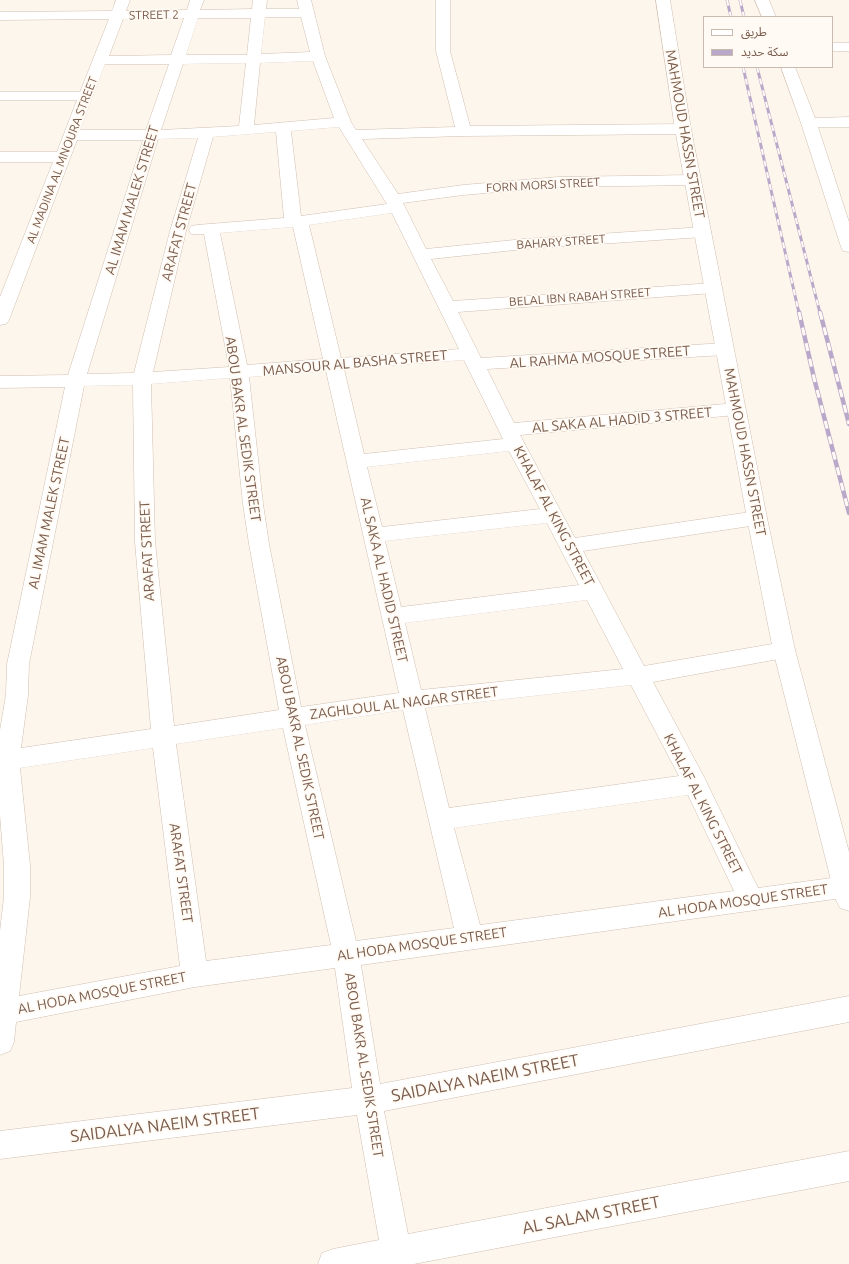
<!DOCTYPE html>
<html>
<head>
<meta charset="utf-8">
<style>
  body { margin:0 }
  #map { position:relative; width:849px; height:1264px; overflow:hidden; background:#fdf6ec; font-family:Ubuntu,"Noto Sans Arabic",sans-serif }
  canvas { display:block }
  .legend { position:absolute; left:703px; top:16px; width:130px; height:52px; box-sizing:border-box; background:#fffaf3; border:1px solid #cabbb1; margin:0; padding:5px 7px; list-style:none; font-size:12px; color:#7a5c4d }
  .legend li { display:flex; align-items:center; gap:8px; height:20px }
  .legend b { width:20px; border:1px solid #cabbb1 }
</style>
</head>
<body>
<div id="map">
<canvas width="849" height="1264"></canvas>
<ul class="legend">
<li><b style="height:5px;background:#fff"></b>طريق</li>
<li><b style="height:5px;background:#b9a8c9"></b>سكة حديد</li>
</ul>
</div>
<script>
const context = document.querySelector('canvas').getContext('2d');
context.lineJoin = 'round';
function strokePath(path, color, width, dash) { context.strokeStyle = color; context.lineWidth = width; context.lineCap = dash ? 'butt' : 'round'; context.setLineDash(dash || []); context.stroke(path); }
function fillPath(path, color) { context.fillStyle = color; context.fill(path, 'evenodd'); }
function write(font, color, halo, rows, align = 'center') {
  context.font = font + ' Ubuntu,sans-serif'; context.lineWidth = 3.5; context.setLineDash([]); context.textBaseline = 'middle'; context.strokeStyle = halo; context.fillStyle = color; for (const [text, x, y, turn = 0] of rows) {
    context.save(); context.translate(x, y); context.rotate((+turn || 0) * Math.PI / 180); context.textAlign = isNaN(turn) ? turn : align; if (halo) context.strokeText(text, 0, 0); context.fillText(text, 0, 0); context.restore();
  }
}
const minor = new Path2D(`
  M116,0H130L126,11L187,10L190,0H204L200,10L252,9L253,0H267L266,9H299L297,0H311L325,56L351,122L356,130L455,127L436,51V0H450V51L470,126L683,124L688,126L691,129L688,132L683,134L464,136L362,139L398,194L463,185L558,177L693,175L699,177L701,180L699,183L693,185L558,187L463,195L403,203L426,249L524,239L703,227L709,228L711,232L709,236L703,237L524,249L431,259L453,301L713,283L719,284L722,288L719,292L713,293L458,312L481,358L725,343L731,345L734,349L731,353L725,355L487,369L514,423L736,403L743,405L745,409L743,413L736,415L520,435L575,538L757,511L764,513L767,518L764,523L757,525L583,551L644,666L784,642L792,644L795,650L792,656L784,658L653,682L704,777L758,888L846,876L849,877V897L361,965L380,1084L849,996V1022L384,1111L408,1234L849,1151V1181L414,1264H318L322,1253L333,1249L379,1240L357,1115L0,1159V1131L352,1088L335,968L195,987L16,1022L14,1042L10,1051L0,1055V931L4,897V865L0,815V730L6,695L7,664L65,387L0,388V376L68,375L143,140H77L9,320L6,324L0,325V297L53,162H0V152H57L77,100H0V92H80L109,19L0,20V12L112,11ZM265,17H301L310,52L261,54ZM184,18L171,55L109,56L123,19ZM198,18H251L247,55H186ZM313,61L334,118L254,125L260,63ZM246,63L239,126L161,130L183,64ZM105,64H169L146,130H80ZM339,127L387,204L301,216L291,131ZM276,132L284,218L197,225L191,226L189,230L191,234H204L229,367L153,372L186,231L213,137ZM198,138L170,231L134,373L87,374L158,139ZM392,213L459,349L341,358L309,225ZM293,227L323,359L247,365L220,233ZM464,360L503,439L364,454L344,369ZM326,371L399,693L301,707L269,544L263,504L249,377ZM230,378L243,504L249,544L279,710L174,726L155,542L151,384ZM133,385L135,542L151,729L21,748L28,695L29,664L84,386ZM509,451L540,509L382,527L367,467ZM547,523L579,585L401,607L385,541ZM587,600L623,669L421,690L405,623ZM631,685L679,776L449,808L425,708ZM403,710L454,928L356,941L305,725ZM283,728L331,945L206,961L176,744ZM153,748L180,966L19,996L30,897V865L20,768ZM688,795L734,891L480,925L454,828Z
  M755,0H769L776,17H762Z
  M832,43H849V51H832Z
  M781,67H795L815,118L849,117V127H818L849,222V252L843,251L841,247L801,123Z`);
const tertiary = new Path2D(`
  M656,0H670L691,129L767,518L795,650L849,852V911L840,908L836,900L773,650L747,518L675,129Z`);
strokePath(minor, '#d1beb0', 1);
strokePath(tertiary, '#d1beb0', 1);
fillPath(minor, '#fff');
fillPath(tertiary, '#fff');
const railFar1 = new Path2D(`
  M727,0L731,17
  M740,0L744,17
  M743,67L799,313
  M757,67L820,313`);
const rail = new Path2D(`
  M799,312L814,378L849,513
  M820,312L849,424`);
strokePath(railFar1, '#b9a8c9', 3);
strokePath(rail, '#b9a8c9', 4.5);
strokePath(railFar1, '#fffaf3', 2, [6]);
strokePath(rail, '#fffaf3', 3, [8]);
write('12px', '#7a5c4d', '#fffaf3', [
  ["STREET 2",154,15,-1],
  ["AL MADINA AL MNOURA STREET",62,160,-69],
  ["FORN MORSI STREET",543,185,-3],
  ["BAHARY STREET",561,242,-4],
  ["BELAL IBN RABAH STREET",580,297,-4]
]);
write('14px', '#7a5c4d', '#fffaf3', [
  ["MAHMOUD HASSN STREET",685,134,80],
  ["AL IMAM MALEK STREET",132,200,-73],
  ["ARAFAT STREET",179,232,-75],
  ["AL RAHMA MOSQUE STREET",600,357,-4],
  ["MANSOUR AL BASHA STREET",355,363,-5],
  ["AL SAKA AL HADID 3 STREET",622,420,-5],
  ["ABOU BAKR AL SEDIK STREET",243,429,82],
  ["MAHMOUD HASSN STREET",745,452,79],
  ["AL IMAM MALEK STREET",49,513,-78],
  ["KHALAF AL KING STREET",554,516,62],
  ["ARAFAT STREET",147,551,-93],
  ["AL SAKA AL HADID STREET",384,580,77],
  ["ZAGHLOUL AL NAGAR STREET",404,703,-7],
  ["ABOU BAKR AL SEDIK STREET",300,748,78],
  ["KHALAF AL KING STREET",703,804,63],
  ["ARAFAT STREET",181,873,82],
  ["AL HODA MOSQUE STREET",743,901,-8],
  ["AL HODA MOSQUE STREET",422,944,-8],
  ["AL HODA MOSQUE STREET",102,993,-11],
  ["ABOU BAKR AL SEDIK STREET",364,1065,81]
]);
write('17px', '#7a5c4d', '#fffaf3', [
  ["SAIDALYA NAEIM STREET",485,1078,-11],
  ["SAIDALYA NAEIM STREET",165,1125,-7],
  ["AL SALAM STREET",591,1215,-11]
]);
</script>
</body>
</html>
